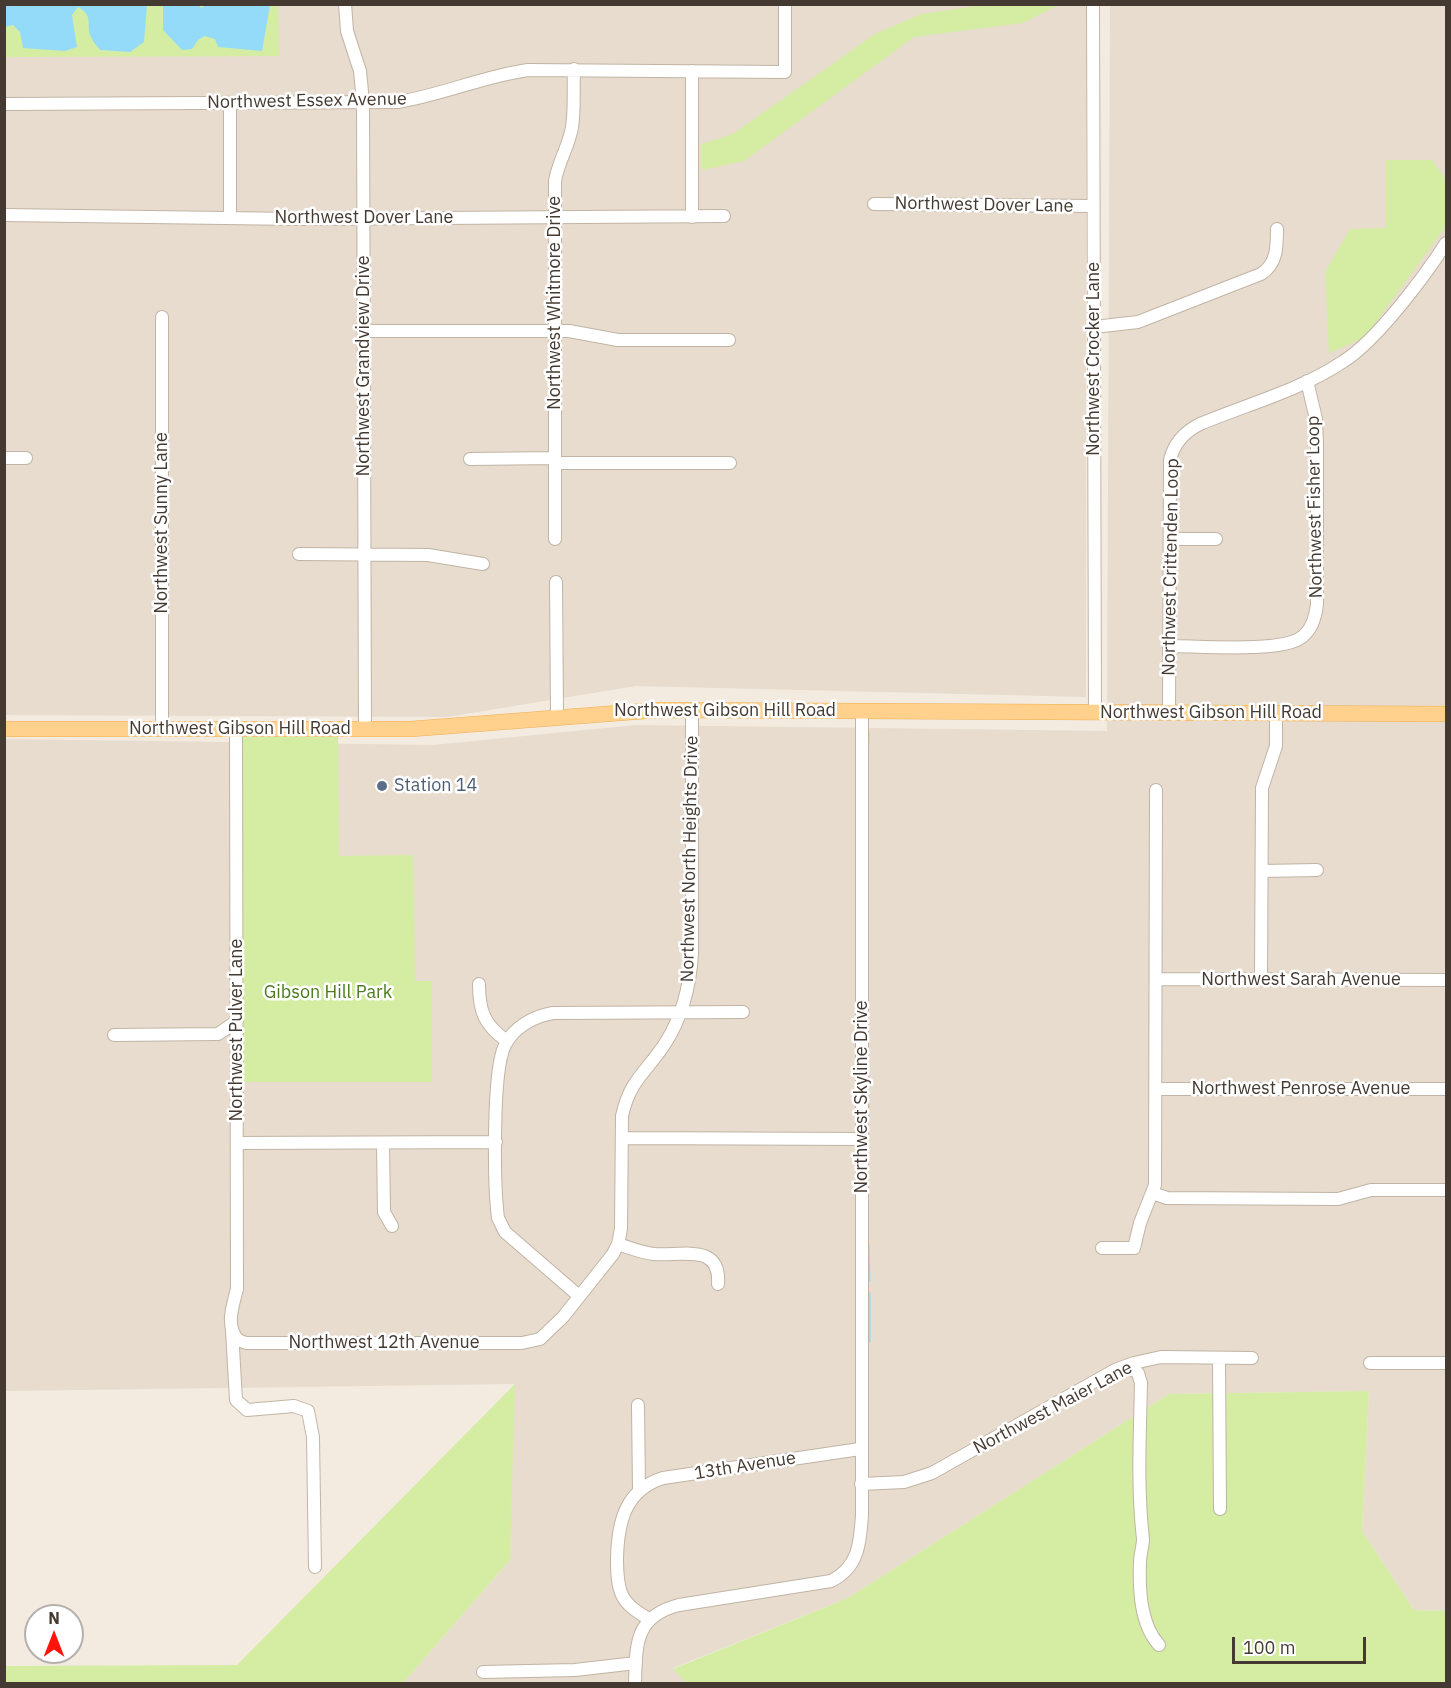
<!DOCTYPE html>
<html>
<head>
<meta charset="utf-8">
<style>
  body { margin:0 }
  #map { position:relative; width:1451px; height:1688px; overflow:hidden; background:#f3ebe0; font-family:"IBM Plex Sans",sans-serif }
  canvas { display:block }
  .frame { position:absolute; inset:0; border:6px solid #443a31; pointer-events:none }
  .north { position:absolute; left:24px; top:1604px; width:60px; height:60px; box-sizing:border-box; background:#fff; border:2px solid #b4b0ad; border-radius:50%; rotate:0deg; font-size:16px; font-weight:700; line-height:24px; text-align:center; color:#443a31 }
  .north::after { content:''; display:block; margin:auto; width:21px; height:27px; background:#ff130b; clip-path:polygon(50% 0,100% 100%,50% 72%,0 100%) }
  .scale { position:absolute; left:1232px; top:1637px; width:134px; height:27px; box-sizing:border-box; border:3px solid #443a31; border-top:0; padding-left:8px; font-size:18px; line-height:21px; white-space:nowrap; color:#443a31; -webkit-text-stroke:4px #fff; paint-order:stroke }
</style>
</head>
<body>
<div id="map">
<canvas width="1451" height="1688"></canvas>
<div class="frame"></div>
<div class="north">N</div>
<div class="scale">100 m</div>
</div>
<script>
const context = document.querySelector('canvas').getContext('2d');
context.lineJoin = 'round';
function fillPath(path, color) { context.fillStyle = color; context.fill(path, 'evenodd'); }
function strokePath(path, color, width, dash) { context.strokeStyle = color; context.lineWidth = width; context.lineCap = dash ? 'butt' : 'round'; context.setLineDash(dash || []); context.stroke(path); }
function write(font, color, halo, rows, align = 'center') {
  context.font = font + ' "IBM Plex Sans",sans-serif'; context.lineWidth = 5; context.setLineDash([]); context.textBaseline = 'middle'; context.strokeStyle = halo; context.fillStyle = color; for (const [text, x, y, turn = 0] of rows) {
    context.save(); context.translate(x, y); context.rotate((+turn || 0) * Math.PI / 180); context.textAlign = isNaN(turn) ? turn : align; if (halo) context.strokeText(text, 0, 0); context.fillText(text, 0, 0); context.restore();
  }
}
fillPath(new Path2D(`
  M5,5H1086V697L636,686L447,717L5,715Z
  M1110,5H1446V1611L1414,1610L1362,1531L1369,1391L1169,1394L848,1598L673,1668L688,1683H403L510,1560L514,1384L5,1391L4,739L433,745L636,725L1107,731Z`), '#e7dccd');
fillPath(new Path2D(`
  M4,5H278L279,56L5,57Z
  M984,5H1058L1023,23L914,37L744,161L702,170V144L733,134L875,34L921,14Z
  M1386,160H1432L1446,180V226L1365,337L1329,353L1325,272L1350,229L1386,228Z
  M242,737H338L339,856L413,855L415,981H432V1082H241Z
  M515,1384L510,1560L403,1683H5V1666L237,1665Z
  M1369,1391L1362,1531L1414,1610L1446,1611V1683L688,1684L673,1669L848,1598L1169,1394Z`), '#d4eda3');
fillPath(new Path2D(`
  M4,5H147L144,42L130,52L100,50C97,46 93,42 91,37C85,24 95,17 78,7L72,15L77,47L65,51L23,48L20,32L13,25L5,27Z
  M207,5H270L262,51L218,47L215,39L205,36L198,40L192,49L182,50L163,30V5H199L201,8Z`), '#93dbf8');
strokePath(new Path2D(`
  M868,744V733
  M868,1071V1090
  M868,1116V1105
  M868,1245L869,1280
  M869,1341V1293`), '#93dbf8', 3);
const minor = new Path2D(`
  M345,4L347,31L360,71L363,102L365,729
  M1093,4L1095,713
  M4,104L398,102C442,95 484,76 528,70L785,72V4
  M874,204L1093,206
  M4,215L297,219L724,216
  M692,217V71
  M230,218V103
  M162,317V729
  M1094,327L1138,322L1261,274C1277,264 1277,247 1277,229
  M363,331H569L618,340H729
  M4,458H26
  M470,459L555,458
  M555,463H730
  M555,539V181C558,162 569,146 572,127C575,108 573,88 574,69
  M1170,539H1216
  M299,554L428,555L483,564
  M556,582L557,716
  M1170,646C1198,646 1282,653 1302,637C1312,629 1315,618 1317,605V444L1316,419L1307,381
  M1169,713L1170,460C1174,443 1184,432 1200,424C1248,404 1301,390 1344,361C1377,340 1425,276 1446,243
  M236,729L237,1289C233,1305 225,1326 238,1340L246,1343H522L540,1339L563,1317L613,1254L618,1244L621,1229L622,1116C630,1079 647,1072 666,1042C683,1015 690,985 692,954V710
  M1262,871L1317,870
  M1156,979L1446,980
  M1261,979L1262,788L1276,746V713
  M479,984C479,1011 484,1025 507,1041
  M114,1035L218,1034L237,1021
  M1156,1089H1446
  M622,1138L862,1139
  M237,1143L496,1142
  M383,1143L384,1212L392,1226
  M1152,1193L1167,1198L1338,1199L1371,1190H1446
  M618,1244C630,1248 642,1253 654,1254C682,1256 721,1243 718,1284
  M1102,1248H1134L1140,1223L1155,1185L1156,790
  M579,1296L505,1232L498,1218C494,1186 492,1070 505,1045C514,1027 534,1016 553,1013L743,1012
  M232,1331L236,1400L247,1410L294,1406L308,1411L313,1437L315,1567
  M1219,1358L1220,1509
  M1370,1363H1446
  M1127,1366L1138,1373L1141,1383C1140,1435 1137,1487 1143,1539C1143,1546 1140,1555 1140,1562C1139,1589 1140,1624 1159,1645
  M638,1405L639,1490
  M861,1484L904,1482L932,1473L1115,1370L1134,1363L1161,1357L1252,1358
  M649,1619C639,1613 627,1606 622,1595C617,1584 617,1570 617,1558C618,1522 625,1490 663,1478L860,1449
  M483,1672L575,1670L636,1663
  M635,1684C636,1644 635,1616 679,1605L831,1581C859,1567 860,1543 862,1515V711`);
const major = new Path2D(`
  M4,729H411L658,710L1446,714`);
strokePath(minor, '#c1b4a5', 14);
strokePath(major, '#f1ae50', 16);
strokePath(minor, '#fff', 12);
strokePath(major, '#ffd18d', 15);
for (const [x, y, r, color] of [
  [382,786,6,"#5c6f8a"]
]) { const dot = new Path2D(); dot.arc(x, y, r, 0, 2 * Math.PI); context.fillStyle = color; context.fill(dot); strokePath(dot, '#fff', 2); }
write('18px', '#443a31', '#fff', [
  ["Northwest Essex Avenue",307,101,-1],
  ["Northwest Dover Lane",984,205,1],
  ["Northwest Dover Lane",364,218],
  ["Northwest Whitmore Drive",555,303,-90],
  ["Northwest Crocker Lane",1094,359,-90],
  ["Northwest Grandview Drive",364,366,-90],
  ["Northwest Fisher Loop",1315,507,-91],
  ["Northwest Sunny Lane",162,523,-90],
  ["Northwest Crittenden Loop",1171,567,-89],
  ["Northwest Gibson Hill Road",725,711],
  ["Northwest Gibson Hill Road",1211,713],
  ["Northwest Gibson Hill Road",240,729],
  ["Northwest North Heights Drive",690,859,-89],
  ["Northwest Sarah Avenue",1301,980],
  ["Northwest Pulver Lane",237,1030,-90],
  ["Northwest Penrose Avenue",1301,1089],
  ["Northwest Skyline Drive",862,1097,-90],
  ["Northwest 12th Avenue",384,1343],
  ["Northwest Maier Lane",1053,1408,-28],
  ["13th Avenue",745,1466,-9]
]);
write('18px', '#4e5e75', '#fff', [
  ["Station 14",394,786]
], 'left');
write('18px', '#4c7b1f', '#fff', [
  ["Gibson Hill Park",328,993]
]);
</script>
</body>
</html>
